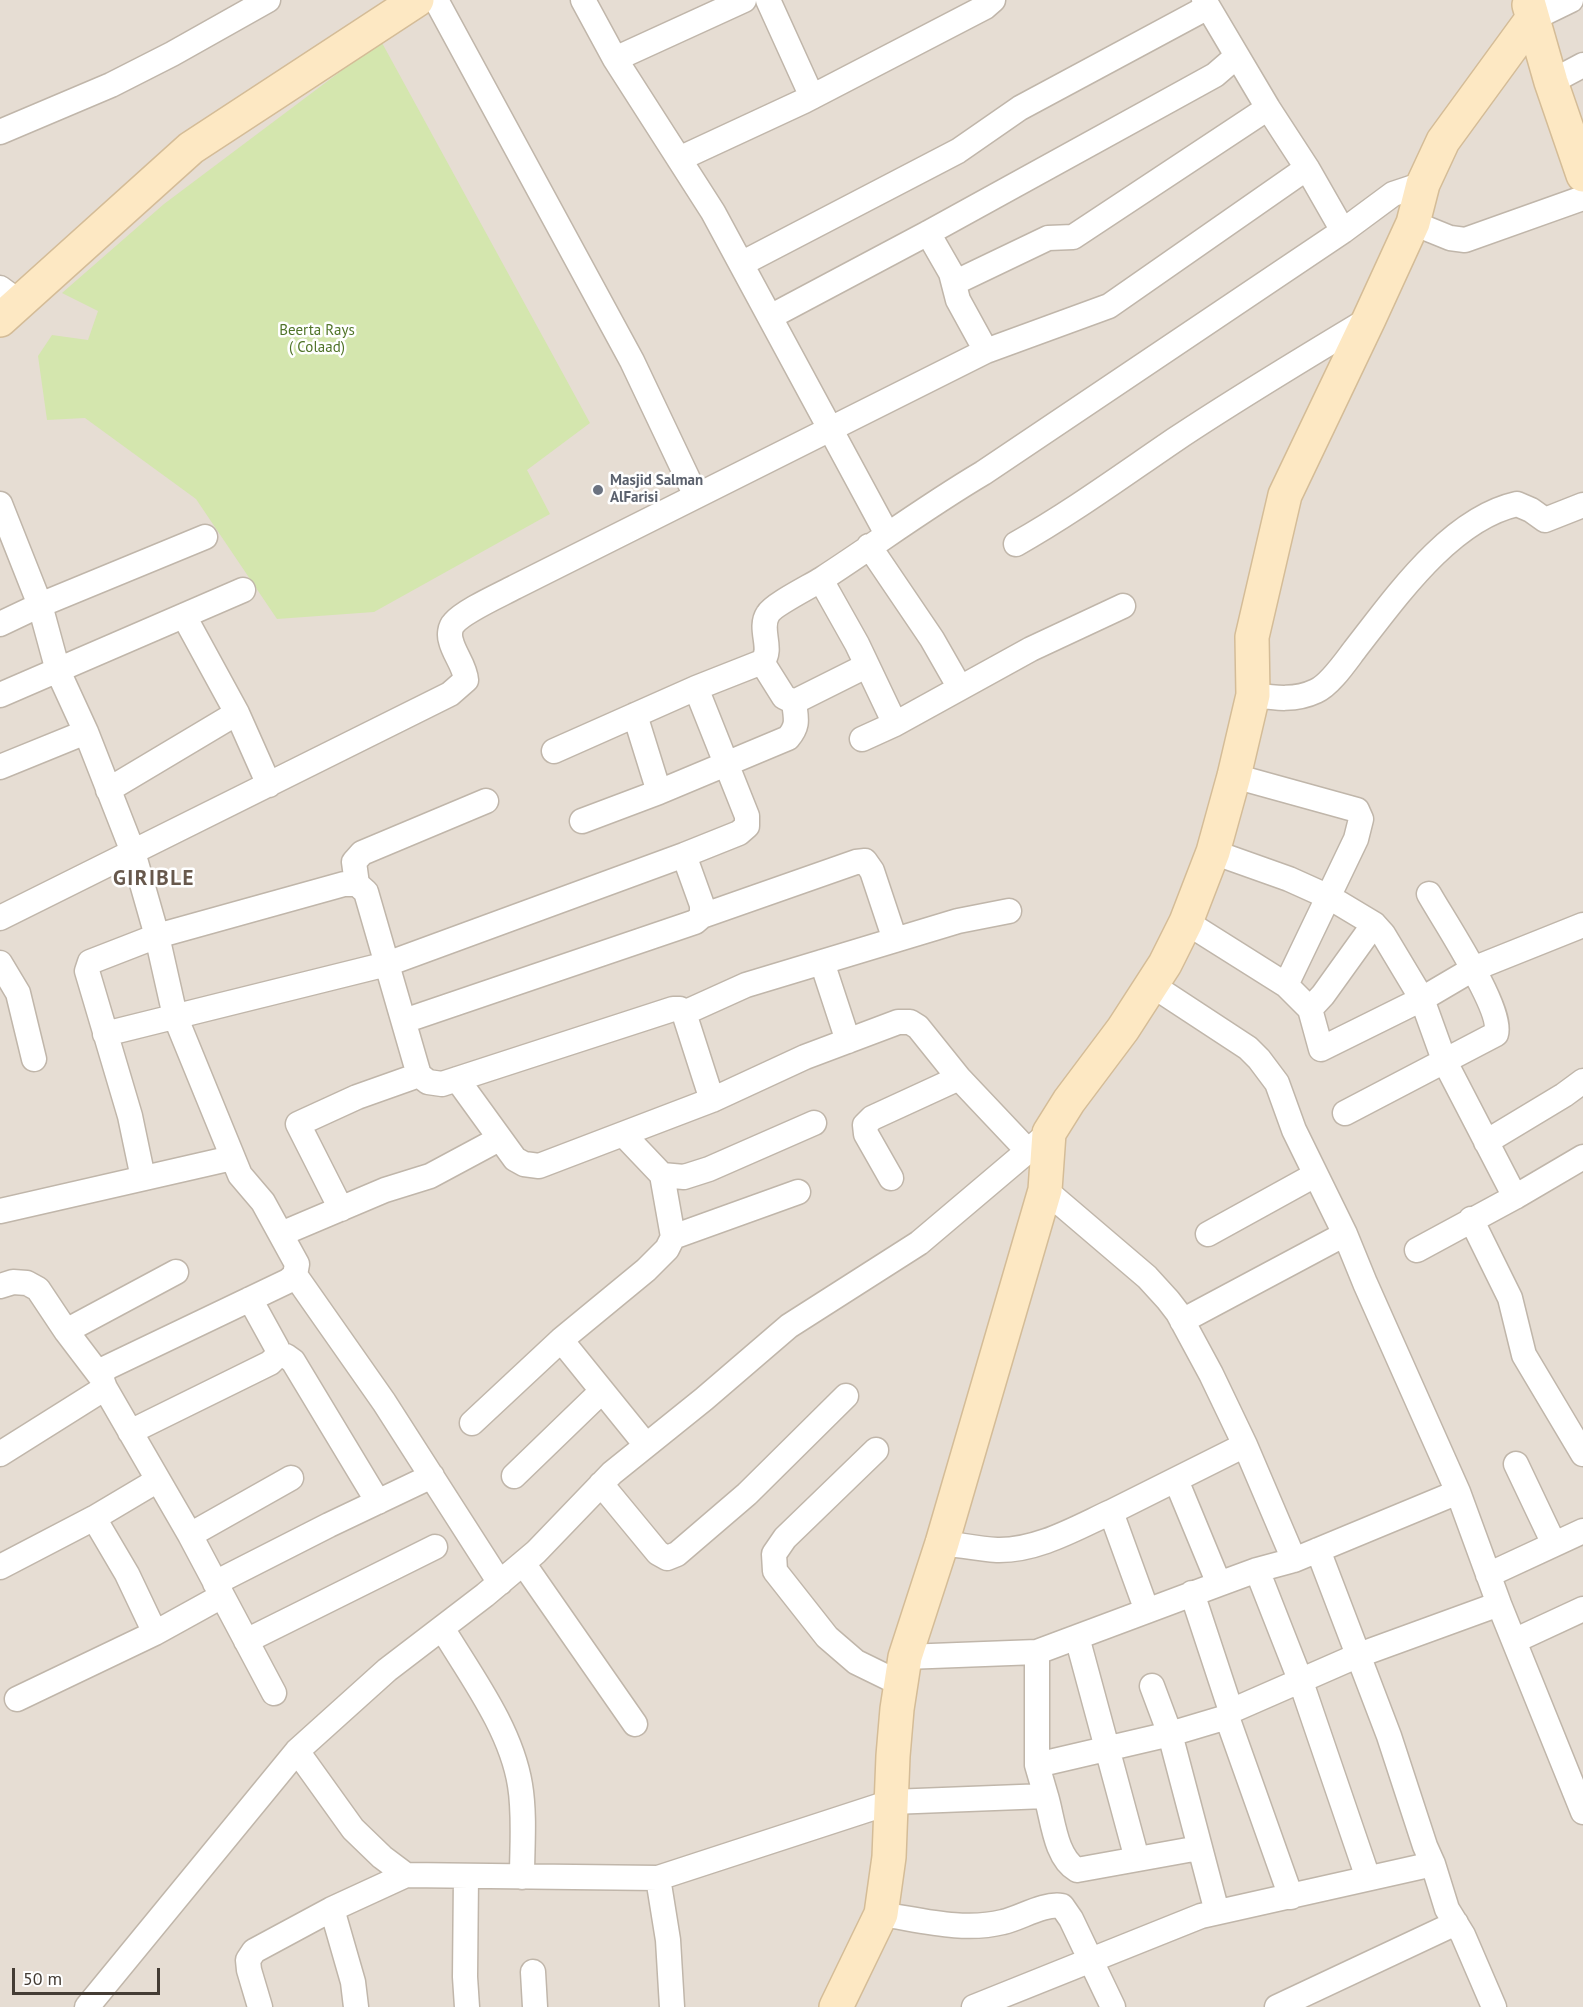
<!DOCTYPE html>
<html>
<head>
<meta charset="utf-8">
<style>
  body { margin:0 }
  #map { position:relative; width:1583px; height:2007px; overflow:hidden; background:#f2ece5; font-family:"PT Sans",sans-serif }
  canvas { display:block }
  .scale { position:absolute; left:12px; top:1968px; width:148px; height:27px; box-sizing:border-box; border:3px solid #443c34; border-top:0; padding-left:8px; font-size:18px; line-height:21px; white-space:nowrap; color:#443c34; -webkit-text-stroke:4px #fff; paint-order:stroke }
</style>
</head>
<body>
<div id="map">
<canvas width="1583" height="2007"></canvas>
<div class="scale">50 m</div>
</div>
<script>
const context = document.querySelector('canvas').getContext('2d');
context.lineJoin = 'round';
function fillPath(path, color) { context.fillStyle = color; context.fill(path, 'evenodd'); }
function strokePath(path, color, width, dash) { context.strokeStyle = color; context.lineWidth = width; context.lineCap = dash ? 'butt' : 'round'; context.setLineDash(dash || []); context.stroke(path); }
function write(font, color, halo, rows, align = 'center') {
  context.font = font + ' "PT Sans",sans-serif'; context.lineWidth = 5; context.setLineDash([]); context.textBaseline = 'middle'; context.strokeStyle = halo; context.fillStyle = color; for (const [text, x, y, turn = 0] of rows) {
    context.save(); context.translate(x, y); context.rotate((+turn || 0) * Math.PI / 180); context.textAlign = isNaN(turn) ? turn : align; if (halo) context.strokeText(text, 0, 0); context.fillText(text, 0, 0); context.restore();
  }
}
fillPath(new Path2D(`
  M0,0H1583V2007H0Z`), '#e6ddd3');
fillPath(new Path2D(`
  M381,41L590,423L527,470L550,514L374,612L277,619L196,499L85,418L47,420L38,356L52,335L88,340L98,311L62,293L164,204Z`), '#d4e6ae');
const street = new Path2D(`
  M436,0L632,361L696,496
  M583,0L615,59L713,212L887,534
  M768,0L812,97
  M1204,0L1268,108L1307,168L1343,231
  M1532,19L1571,0
  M615,59L744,0
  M1551,82L1583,65
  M0,132L111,85L172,54L268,0
  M679,159L804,101L985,7L993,0
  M1413,223L1450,238L1465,240L1583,198
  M928,233L951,273L958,300L986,351
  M741,264L958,151L1020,108L1208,7
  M954,283L1048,238L1073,237L1268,108
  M0,288L19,302
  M770,317L928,233L1215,75L1237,56
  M0,504L40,605L58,671L86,732L133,852L157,936L175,1016L240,1175L263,1202L297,1264L295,1275L288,1281L106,1368L101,1377L105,1388L190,1535L274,1693
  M1016,544C1071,513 1123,475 1176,439C1239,397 1304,358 1369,319
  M869,546L932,639L960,688
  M821,580L857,644L895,724
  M184,616L237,713L269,785
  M0,624L40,605L205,537
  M762,662L784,697L794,702L866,666
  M0,695L243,590
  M1253,695C1275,698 1295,701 1316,691C1330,685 1346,661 1356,648C1396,597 1450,519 1517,504L1531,510L1545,520L1583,505
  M635,715L659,792
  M862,739L895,724L1031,649L1123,606
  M554,751L696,688L762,662C774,649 758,629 768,614C773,605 811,586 822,579C876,544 927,506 983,473L1343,231L1393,194L1423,184
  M0,767L86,732
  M1234,776L1357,810L1361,819L1356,839L1286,985
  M108,790L237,713
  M582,821L659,792L788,738C799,725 796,719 794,702
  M1213,852L1289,879L1329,897L1374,924L1383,934L1422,999L1444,1060L1515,1197
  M357,884L354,862L362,853L486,801
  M702,916L856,862L865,861L872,871L895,940
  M0,918L450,694L466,680C465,666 454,654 451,641C449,635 450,627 454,623C464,611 500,595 515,587L986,351L1109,306L1307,168
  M1186,922L1286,985L1310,1009L1321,1049L1422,999L1473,969L1583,925
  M822,962L848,1041
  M0,963L18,993L34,1059
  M1152,985L1248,1048L1259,1059L1277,1083L1294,1130L1345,1234L1365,1283L1458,1492L1499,1604L1583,1812
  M1310,1009L1323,995L1374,924
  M684,1013L746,985L958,921L1009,911
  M404,1021L695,922L702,916V905L684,855
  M105,1034L387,964L684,855L739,833L747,826V816L696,688
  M457,1079L515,1159L524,1164L539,1166L712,1100L805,1057L898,1022H910L918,1027L959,1078L1028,1151
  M1345,1113L1496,1034C1504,1010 1443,919 1429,894
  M623,1134L662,1175L684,1177L709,1169L814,1123
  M1486,1142L1564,1095L1583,1081
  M143,1178L130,1116L87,971L90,962L157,936L344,884H357L366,892L419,1075L428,1082L442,1084L673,1009H680L684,1013L712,1100
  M891,1178L866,1134L865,1125L872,1118L959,1078
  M1045,1190L1147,1277L1168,1300L1178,1313L1211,1374L1245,1445L1294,1560
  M341,1209L298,1124L357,1097L419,1075
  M0,1211L232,1158
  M1471,1219L1510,1298L1524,1355L1583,1454
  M281,1234L385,1190L430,1176L499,1139
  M1208,1234L1315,1175
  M673,1237L798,1192
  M1417,1250L1515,1197L1583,1157
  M295,1275L384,1402L500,1583
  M0,1286L13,1282L27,1283L38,1289L66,1331L101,1377
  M1182,1321L1345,1234
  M66,1331L176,1272
  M561,1340L646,1445
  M277,1356H286L293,1361L378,1502
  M472,1423L561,1340L646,1270L667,1249L673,1237L662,1175
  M130,1432L270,1363L277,1356V1348L250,1299
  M876,1450L785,1538L774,1554L775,1571L827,1637L856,1662L901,1684
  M0,1454L105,1388
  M1516,1464L1554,1544
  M514,1476L602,1391
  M1176,1480L1219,1584
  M601,1484L658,1553L667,1558L677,1554L747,1494L846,1396
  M1111,1512L1245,1445
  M94,1518L127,1574L155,1633
  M190,1535L291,1478
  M942,1543C960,1545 979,1549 997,1550C1037,1551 1076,1528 1111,1512L1147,1611
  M1318,1550L1389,1736L1425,1846L1433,1864L1447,1909L1463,1935L1494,2007
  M523,1563L635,1724
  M0,1567L94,1518L158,1480
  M1257,1570L1301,1682L1368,1878
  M1488,1575L1583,1531
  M215,1583L329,1525L432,1476
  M1192,1593L1231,1711
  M442,1628C471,1676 511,1729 520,1785C525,1815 522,1847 522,1877
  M1077,1637L1137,1859
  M246,1641L435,1547
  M1514,1641L1583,1609
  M905,1657L1037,1652L1219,1584L1257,1570L1294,1560L1458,1492
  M1152,1686L1170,1734L1217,1912
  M17,1699L155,1633L222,1596
  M1227,1717L1291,1897
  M297,1751L353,1829L382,1857L406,1875
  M1037,1765L1170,1734L1227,1717L1231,1711L1359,1655L1499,1604
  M1046,1796C1053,1819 1055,1857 1077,1870L1199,1848
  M466,1877L465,1977L467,2007
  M658,1878L668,1940L672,2007
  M332,1909L353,1982L356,2007
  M881,1914C921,1920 963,1932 1003,1922C1021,1918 1043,1903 1062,1906L1071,1919L1113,2007
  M533,1972L535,2007
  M87,2007L297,1751L387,1670L485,1595L536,1552L612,1473L704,1399L789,1326L919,1243L1049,1133
  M260,2007L249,1970L248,1960L254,1951L332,1909L406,1875L658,1878L891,1802L1046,1796L1037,1765V1652
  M974,2007L1201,1916L1433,1864
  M1277,2007L1456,1923`);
const secondary = new Path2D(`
  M1529,5L1551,82L1583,175
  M0,320L191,148L417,0
  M836,2007L881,1914L889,1857L893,1756L897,1709L905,1657L942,1543L1045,1190L1049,1133L1069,1101L1123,1029L1165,964L1186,922L1213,852L1234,776L1253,695L1252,637L1285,495L1369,319L1413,223L1423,184L1443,141L1532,19`);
strokePath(street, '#c0b6aa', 27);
strokePath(secondary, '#d4bc97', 36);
strokePath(street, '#fff', 24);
strokePath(secondary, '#fde8c3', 33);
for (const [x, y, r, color] of [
  [598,490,6,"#6b7280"]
]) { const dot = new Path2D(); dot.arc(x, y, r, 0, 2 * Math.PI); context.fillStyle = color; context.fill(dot); strokePath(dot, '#fff', 2); }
write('15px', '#507429', '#fff', [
  ["Beerta Rays",317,331],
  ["( Colaad)",317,348]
]);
write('bold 15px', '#5b616d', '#fff', [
  ["Masjid Salman",610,481],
  ["AlFarisi",610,498]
], 'left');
context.letterSpacing = '1.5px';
write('bold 21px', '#67584c', '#fff', [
  ["GIRIBLE",154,879]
]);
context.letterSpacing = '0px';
</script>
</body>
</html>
